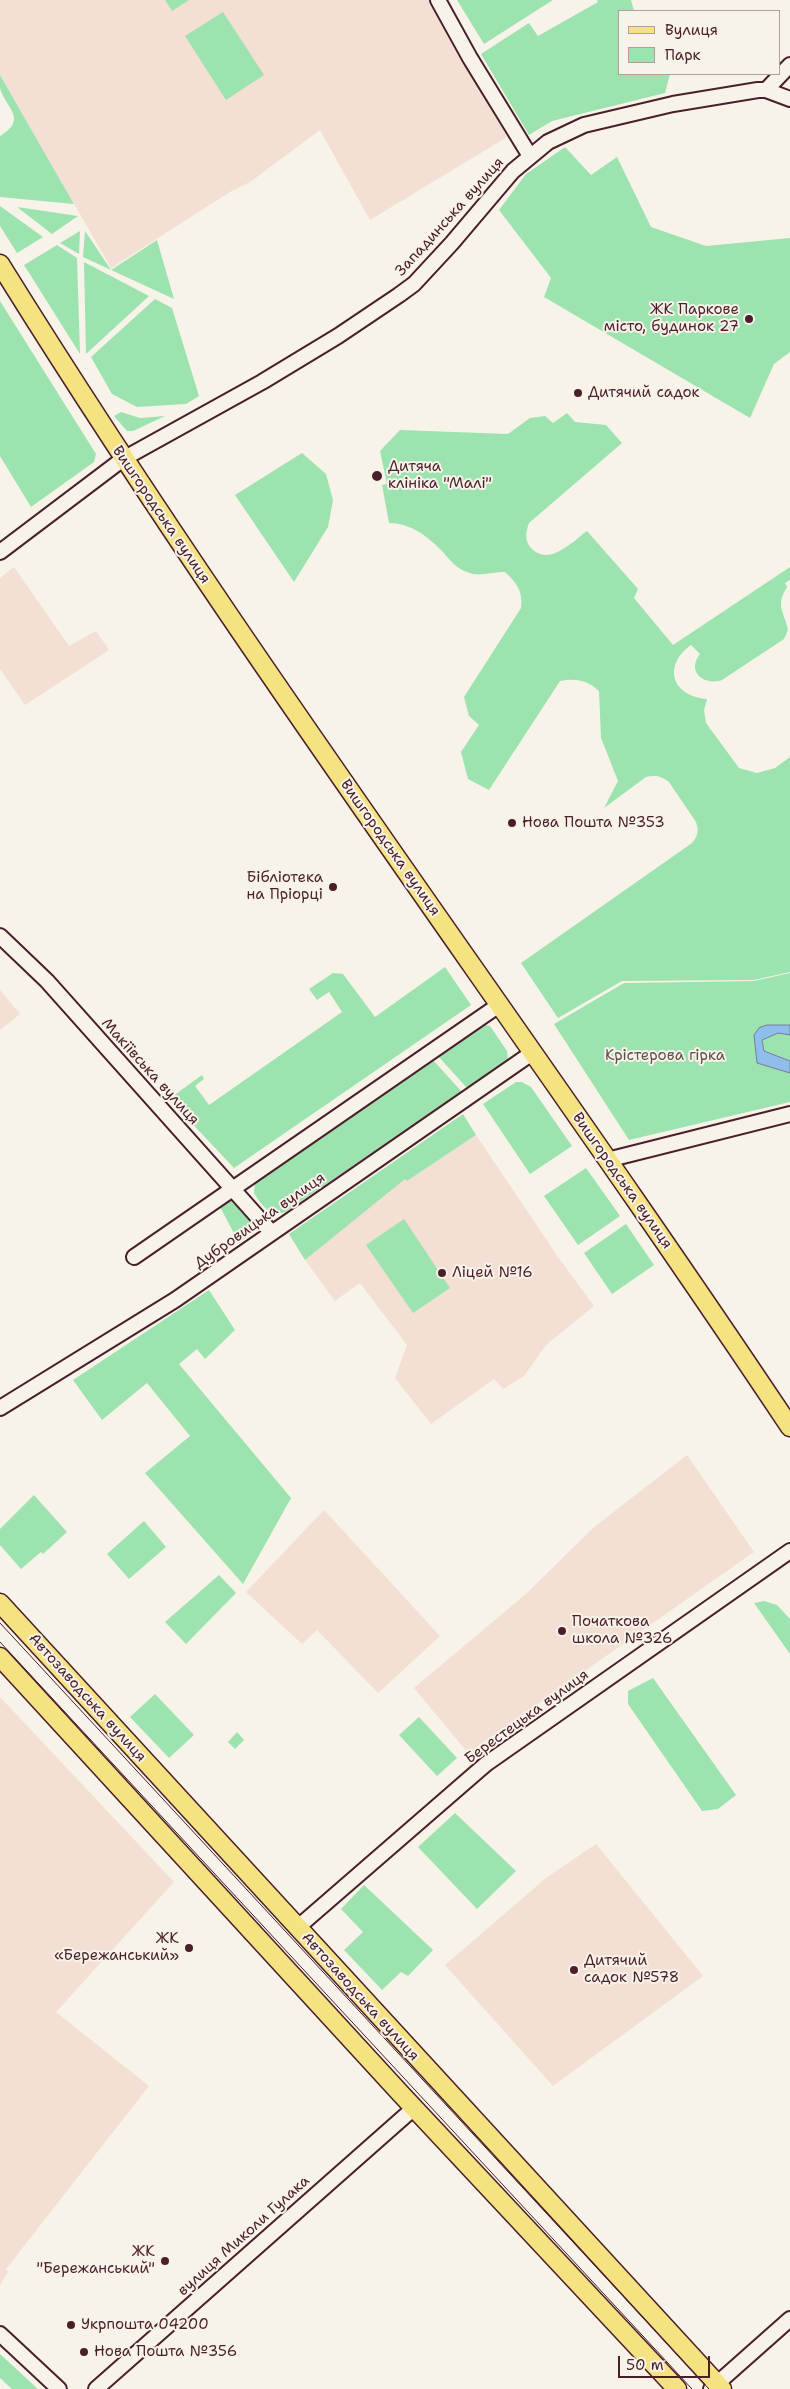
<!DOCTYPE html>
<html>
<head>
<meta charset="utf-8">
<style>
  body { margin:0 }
  #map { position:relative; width:790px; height:2389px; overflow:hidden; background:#f7f3e8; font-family:"Shantell Sans",sans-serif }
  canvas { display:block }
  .legend { position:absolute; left:618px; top:10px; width:162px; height:65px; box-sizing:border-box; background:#f7f3e8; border:1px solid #b29e9c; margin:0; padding:6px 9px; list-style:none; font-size:15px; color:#4a1f2b }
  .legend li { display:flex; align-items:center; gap:10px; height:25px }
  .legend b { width:25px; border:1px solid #b29e9c }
  .scale { position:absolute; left:618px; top:2356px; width:92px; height:22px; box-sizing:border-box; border:2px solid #4a1f2b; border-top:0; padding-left:6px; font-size:15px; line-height:18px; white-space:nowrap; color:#4a1f2b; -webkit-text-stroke:4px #f7f3e8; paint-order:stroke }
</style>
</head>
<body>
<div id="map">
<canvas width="790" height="2389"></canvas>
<ul class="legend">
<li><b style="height:6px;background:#f5e382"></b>Вулиця</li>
<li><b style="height:14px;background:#9ce3b0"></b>Парк</li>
</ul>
<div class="scale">50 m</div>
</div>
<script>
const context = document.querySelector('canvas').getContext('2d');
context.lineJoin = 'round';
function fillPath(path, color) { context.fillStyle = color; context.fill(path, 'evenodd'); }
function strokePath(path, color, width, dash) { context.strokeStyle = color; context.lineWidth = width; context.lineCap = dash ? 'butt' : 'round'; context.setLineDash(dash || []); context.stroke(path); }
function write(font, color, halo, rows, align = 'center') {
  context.font = font + ' "Shantell Sans",sans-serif'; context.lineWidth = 4; context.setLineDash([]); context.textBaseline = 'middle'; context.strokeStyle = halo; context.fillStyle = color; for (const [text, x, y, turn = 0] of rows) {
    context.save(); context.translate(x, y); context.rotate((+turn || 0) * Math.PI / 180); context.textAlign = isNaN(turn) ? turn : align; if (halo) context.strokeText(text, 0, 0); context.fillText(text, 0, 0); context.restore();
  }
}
fillPath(new Path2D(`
  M0,0H429L507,137L370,220L320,130L250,182L230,192L111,268L0,75Z
  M14,567L69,646L96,631L109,650L25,705L0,669V578Z
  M0,990L20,1014L0,1030Z
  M476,1135L558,1257L594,1306L546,1345L524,1376L503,1389L494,1379L431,1424L395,1378L407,1345L360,1283L335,1301L305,1260L405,1178L407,1181Z
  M687,1455L754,1552L468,1753L414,1688L527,1593L593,1528Z
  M324,1510L440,1636L378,1693L317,1630L302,1644L246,1592Z
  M0,1697L174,1882L56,2012L149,2086L6,2269L8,2272L0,2285Z
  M596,1844L703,1976L553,2086L445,1965L546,1878Z`), '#f3dfd4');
fillPath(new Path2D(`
  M165,0H189L172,11Z
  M457,0H553L484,44Z
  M597,0H631L634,11H619V74H670L665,93L552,121L529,135L481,54L529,23L538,36L598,2Z
  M223,12L264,75L226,100L185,36Z
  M0,75L74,204L0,197V136C29,119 5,107 0,88C0,84 0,79 0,75Z
  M565,147L591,175L617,157L651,227L706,246L790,238V352L774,364L750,418L544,297L551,278L499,210L526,174Z
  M0,206L43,237L17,253L0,226Z
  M17,207L78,216L52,234Z
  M80,231L79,254L60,243Z
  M85,231L111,270L157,240L174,299L83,257Z
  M57,245L77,258L80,354L24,265Z
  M84,262L149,296L86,354Z
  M155,299L172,308L199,396L186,404L137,407L112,394L91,357Z
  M0,301L96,454L94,462L31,507L0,456Z
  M121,412L140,418L165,416L133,431H127L114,416Z
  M567,413L575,422L606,425L622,443L529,523C526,532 524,540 531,548C549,567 572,542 587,531L638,589L634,598L673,645L790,567V580L785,583L787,587C775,606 784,611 788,630L784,639L722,680C704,686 686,672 700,654L691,645C662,666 672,696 707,699L704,710L706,723L739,768L757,773L775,768L790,757V972L754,980L622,981L558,1018L521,963L692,843C698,836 699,831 696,822L669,782C661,776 656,775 646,777L604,808L618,781L601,738L599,691C587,680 576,678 560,681L489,790L468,779L461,752L479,725L469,716L464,697L521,608C523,591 517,583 505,572C494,571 480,577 470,573C455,569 450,559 440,549C426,535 409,523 389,523L382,485L387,484L380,451L400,430L508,434L530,418L545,416L553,423Z
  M302,453L326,474L333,500L328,527L294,582L235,495Z
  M445,967L471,1005L234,1168L169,1099L202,1075L204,1079L195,1086L209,1105L342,1012L329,992L317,1000L309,989L333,973L343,974L375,1017Z
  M790,973V1102L629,1140L554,1024L624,983L754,981Z
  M480,1024L490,1026L507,1051L508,1059L467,1088L437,1055Z
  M432,1059L462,1092L285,1212C270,1217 261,1205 254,1193L255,1181Z
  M516,1082H522L531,1087L572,1146L530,1174L483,1104Z
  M463,1114L476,1135L407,1181L405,1179L305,1260L289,1234Z
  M586,1168L620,1216L578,1245L544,1196Z
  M228,1200H235L250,1215C252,1227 249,1237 239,1243L219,1205Z
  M404,1219L450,1288L413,1313L366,1245Z
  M626,1224L654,1265L612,1294L584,1253Z
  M209,1290L235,1330L205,1359L197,1349L179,1364L291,1498L243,1584L145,1473L190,1436L147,1383L102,1420L73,1380Z
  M34,1495L67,1532L43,1554L41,1552L21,1569L0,1545V1529Z
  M144,1521L166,1547L129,1579L107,1554Z
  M219,1575L236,1593L186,1644L165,1622Z
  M764,1601L777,1605L790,1619V1654L754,1603Z
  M653,1678L736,1795L718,1809L702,1811L628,1704V1691Z
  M155,1694L194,1735L169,1758L130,1717Z
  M419,1717L457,1758L437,1776L399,1735Z
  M237,1732L244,1740L235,1749L228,1742Z
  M455,1813L516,1871L477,1909L418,1847Z
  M364,1885L433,1950L408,1976L401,1972L382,1990L344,1950L363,1932L341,1909Z
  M0,2354L38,2389H12L0,2378Z`), '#9ce3b0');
const water = new Path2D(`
  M767,1025H790V1035L778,1033L762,1040L764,1051L790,1061V1073L757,1063L754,1035L759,1028Z`);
fillPath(water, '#90beea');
strokePath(water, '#747e9e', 1);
const minor = new Path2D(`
  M438,0L470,58L530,156
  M766,90L790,65
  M0,552L123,459L262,382L338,336L399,295L414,284L452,243L513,171L548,142L584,125L673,104L758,90H766L790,99
  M0,936L47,981L272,1233
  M607,1160L790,1114
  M134,1257L499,1005
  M0,1408L175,1300L532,1053
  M297,1928L486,1764L790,1551
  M0,2334L59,2389
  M96,2389L414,2108
  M711,2389L790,2319`);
const major = new Path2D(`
  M0,264C247,662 530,1037 790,1427
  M0,1603L722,2389
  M0,1657L401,2094L677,2389`);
strokePath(minor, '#4a1f2b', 18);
strokePath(major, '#4a1f2b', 21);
strokePath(minor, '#f7f3e8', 14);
strokePath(major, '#f5e382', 18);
strokePath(new Path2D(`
  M0,1623L709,2389
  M0,1642L692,2389`), '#4a1f2b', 1);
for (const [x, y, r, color] of [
  [749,319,5,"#4a1f2b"],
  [578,393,5,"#4a1f2b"],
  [377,476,6,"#4a1f2b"],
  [512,823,5,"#4a1f2b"],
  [333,887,5,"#4a1f2b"],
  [442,1273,5,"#4a1f2b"],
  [562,1631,5,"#4a1f2b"],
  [189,1948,5,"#4a1f2b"],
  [574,1970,5,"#4a1f2b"],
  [165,2261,5,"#4a1f2b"],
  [71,2325,5,"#4a1f2b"],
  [84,2352,5,"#4a1f2b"]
]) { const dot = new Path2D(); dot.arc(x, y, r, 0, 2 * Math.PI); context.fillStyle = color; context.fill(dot); strokePath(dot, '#f7f3e8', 2); }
write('15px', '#4a1f2b', '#f7f3e8', [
  ["Западинська вулиця",450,217,-48],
  ["Вишгородська вулиця",161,515,56],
  ["Вишгородська вулиця",390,848,55],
  ["Макіївська вулиця",150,1072,48],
  ["Вишгородська вулиця",622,1181,55],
  ["Дубровицька вулиця",260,1221,-35],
  ["Автозаводська вулиця",87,1698,48],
  ["Берестецька вулиця",527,1717,-36],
  ["Автозаводська вулиця",360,1997,48],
  ["вулиця Миколи Гулака",244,2236,-42]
]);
write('15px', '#4a1f2b', '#f7f3e8', [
  ["ЖК Паркове",739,310,"right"],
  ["місто, будинок 27",739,327,"right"],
  ["Дитячий садок",588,393],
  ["Дитяча",388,467],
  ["клініка \"Малі\"",388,484],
  ["Нова Пошта №353",522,823],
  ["Бібліотека",323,878,"right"],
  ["на Пріорці",323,895,"right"],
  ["Ліцей №16",452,1273],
  ["Початкова",572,1622],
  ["школа №326",572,1639],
  ["ЖК",179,1939,"right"],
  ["«Бережанський»",179,1956,"right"],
  ["Дитячий",584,1961],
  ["садок №578",584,1978],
  ["ЖК",155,2252,"right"],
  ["\"Бережанський\"",155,2269,"right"],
  ["Укрпошта 04200",81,2325],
  ["Нова Пошта №356",94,2352]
], 'left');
write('15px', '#5e504c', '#f7f3e8', [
  ["Крістерова гірка",665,1056]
]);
</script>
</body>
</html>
